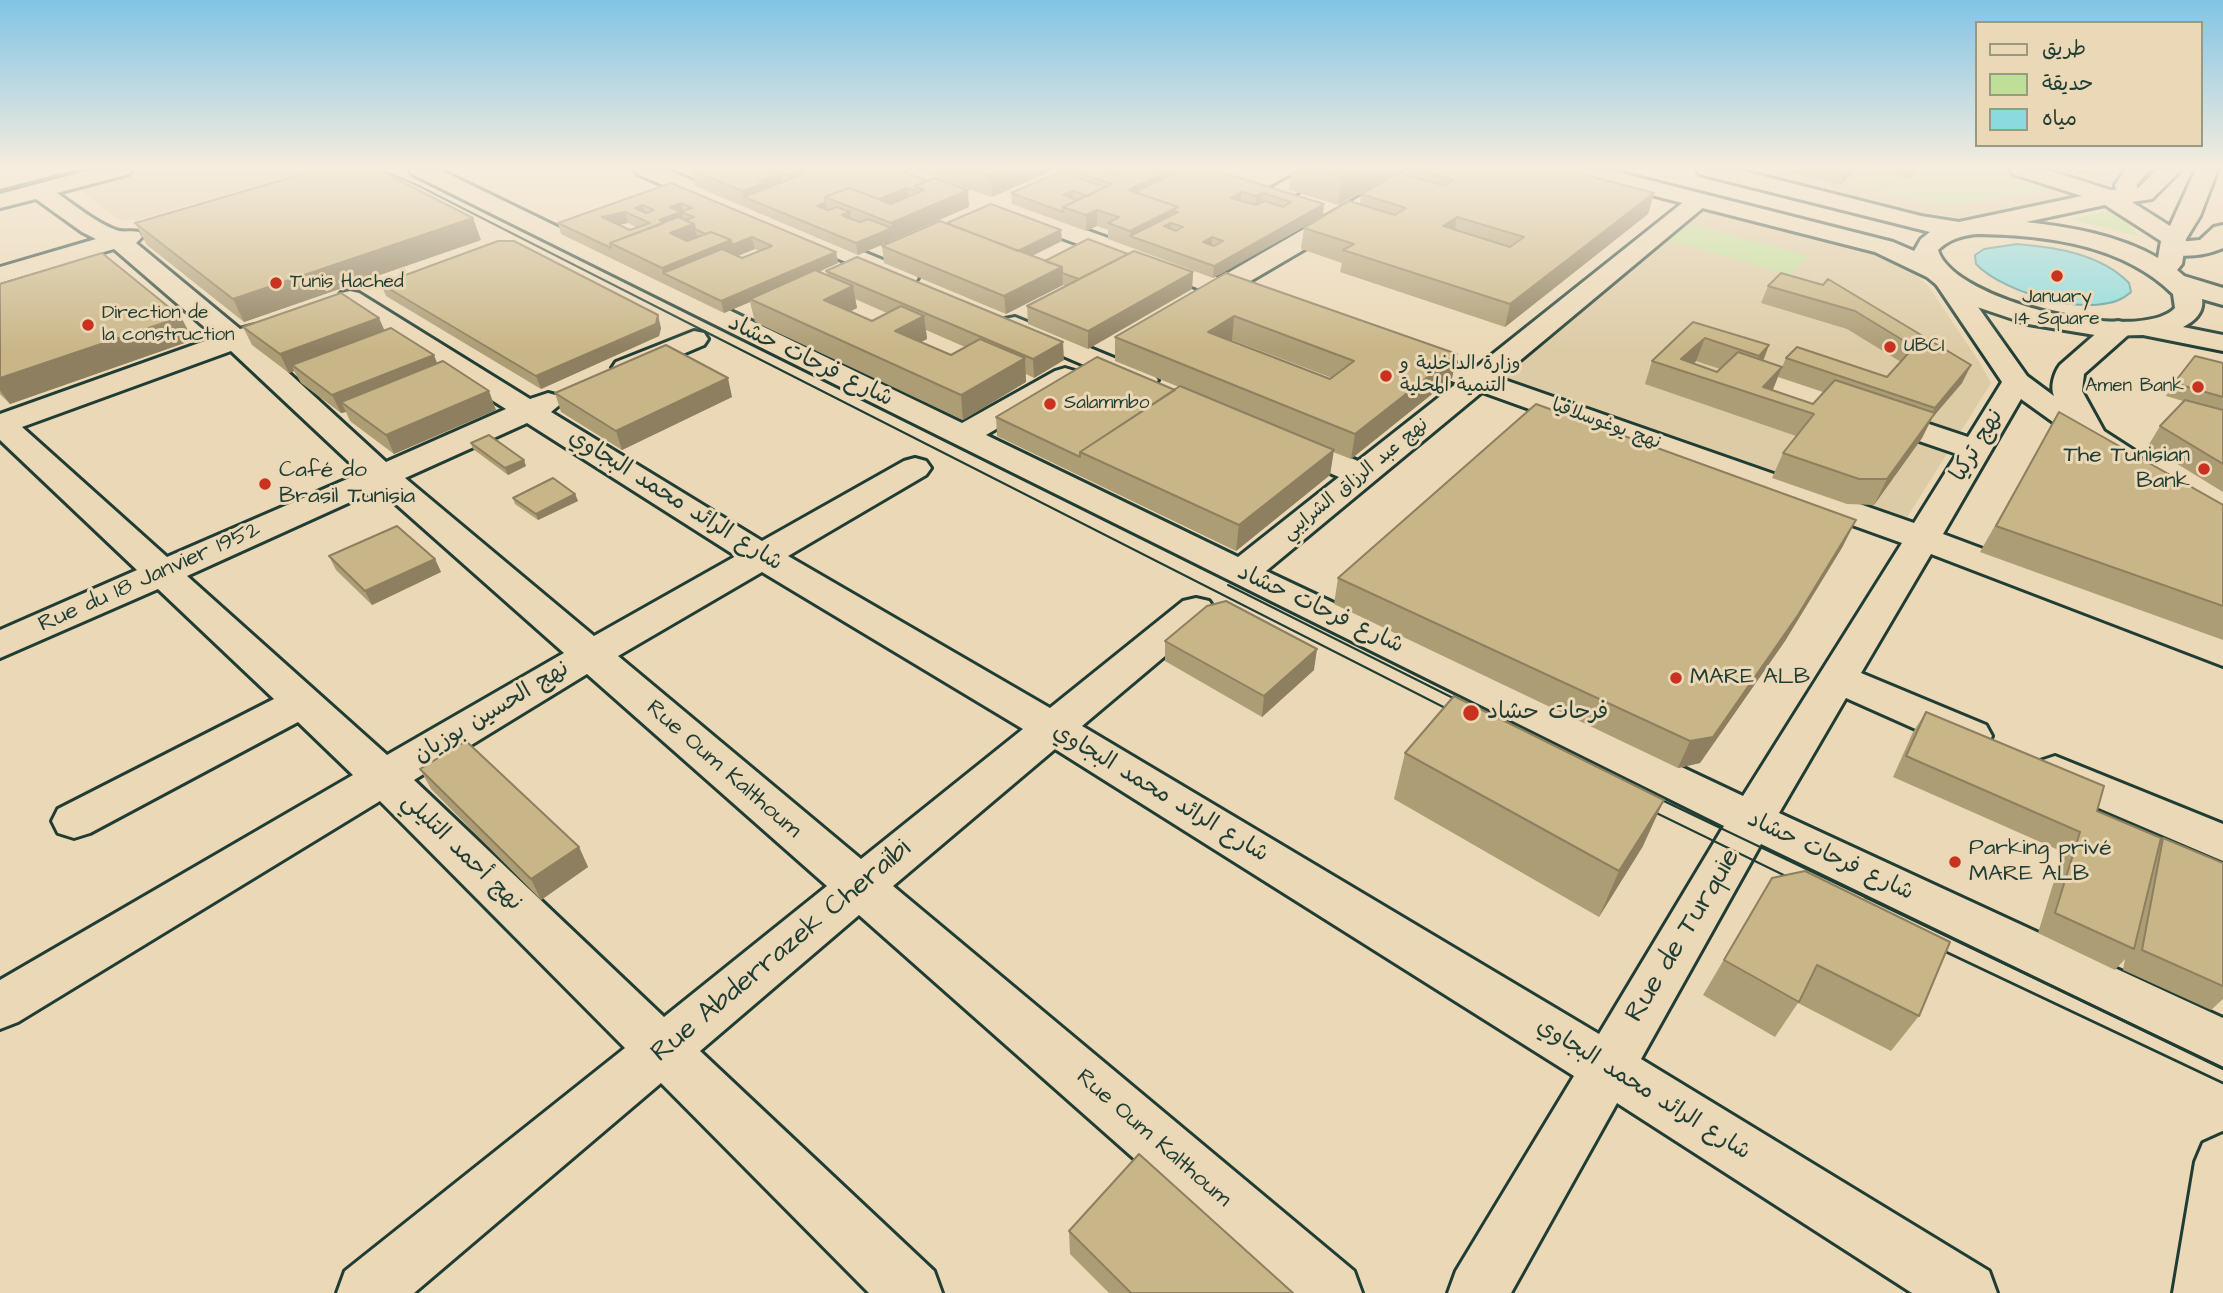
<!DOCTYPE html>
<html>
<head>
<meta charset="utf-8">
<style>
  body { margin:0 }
  #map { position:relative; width:2223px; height:1293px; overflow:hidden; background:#ebd8b6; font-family:"Architects Daughter","Playpen Sans Arabic",sans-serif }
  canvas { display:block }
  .legend { position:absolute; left:1975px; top:21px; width:228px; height:126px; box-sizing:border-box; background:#ebd8b6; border:2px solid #999a82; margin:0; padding:9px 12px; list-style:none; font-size:21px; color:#1f3d34 }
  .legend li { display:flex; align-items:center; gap:14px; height:35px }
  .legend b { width:35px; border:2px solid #999a82 }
</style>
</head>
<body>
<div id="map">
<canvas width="2223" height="1293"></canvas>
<ul class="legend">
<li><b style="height:9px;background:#ebd8b6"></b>طريق</li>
<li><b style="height:19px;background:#bfdf98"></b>حديقة</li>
<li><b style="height:19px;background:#89dbe0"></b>مياه</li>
</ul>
</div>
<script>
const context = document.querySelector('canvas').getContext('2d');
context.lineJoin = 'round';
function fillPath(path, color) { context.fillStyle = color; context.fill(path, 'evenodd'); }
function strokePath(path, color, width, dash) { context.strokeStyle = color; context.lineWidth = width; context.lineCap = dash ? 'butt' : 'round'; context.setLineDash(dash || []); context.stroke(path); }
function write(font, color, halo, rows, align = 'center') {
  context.font = font + ' "Architects Daughter","Playpen Sans Arabic",sans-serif'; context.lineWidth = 6; context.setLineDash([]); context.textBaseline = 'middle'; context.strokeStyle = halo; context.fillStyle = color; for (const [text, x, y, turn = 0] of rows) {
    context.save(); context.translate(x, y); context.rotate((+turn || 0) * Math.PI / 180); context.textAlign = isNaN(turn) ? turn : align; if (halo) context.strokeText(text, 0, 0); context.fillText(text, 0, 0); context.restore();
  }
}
fillPath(new Path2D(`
  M145,169H316L137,220H120L81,191L88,185Z
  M1723,169H2127L2121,182L2075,199L1961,219L1912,215Z
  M1704,210L1900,261L1929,287L1980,363L1991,383L1903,524L1499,379Z`), '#ddcba6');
fillPath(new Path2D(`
  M1871,169L1909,179L1919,169H2005L2053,185V189L1979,202L1940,205L1855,184Z
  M2118,210L2140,237L2069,219Z
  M1688,224L1808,256L1790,275L1667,240Z`), '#bfdf98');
const water = new Path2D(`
  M2017,244C2055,247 2101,254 2129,283L2131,292C2099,323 2003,293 1976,264L1975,255L1984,249Z`);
fillPath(water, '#89dbe0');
strokePath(water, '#5f9c9b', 2);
const minor = new Path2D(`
  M94,169H132L129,174L57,193C76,206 95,222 116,230C123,233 131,230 139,232L142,237L136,243L240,329L255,325L265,327L269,333L265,339L255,342L386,462L506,409L341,305L337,299L341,293L350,291L359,293L530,399L548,393L559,396L563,402L551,412L762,541L904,461L915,458L926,461L931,468L926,475L788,556L1050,708L1183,601L1196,598L1209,601L1215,610L1209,619L1082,726L1599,1034L1724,826L412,174L409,169H438L962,423L1055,371L1065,368L1075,371L1080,377L1075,383L986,435L1238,557L1339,477L1274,449L1269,442L1274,435C1300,429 1334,451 1358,461L1457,383L1393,360L1389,354L1393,348L1403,345L1413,348L1474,369L1691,196H1707L1711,201L1499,378L1914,523L1957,454L1750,383L1745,377L1750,371L1760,368L1770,371L1968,437L2002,382L1934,281L1938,276L1947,273L1956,276L2027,376L2054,396C2050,387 2054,373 2060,365L2108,323L2118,321L2128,323L2132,329L2128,335L2084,374L2082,391L2104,431L2135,451L2140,458L2135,465L2124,468L2113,465L2021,399L1943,534L2223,639V666L1931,554L1861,673L1986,725L1992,736L1986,747L1971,751L1956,747L1846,698L1779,813L2223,1018V1067L1761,844L1641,1059L1989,1271L1997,1293H1912L1617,1103L1511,1293H1448L1456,1271L1574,1076L1055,749L893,886L1354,1271L1362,1293H1286L859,915L700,1051L934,1271L942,1293H869L661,1083L414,1293H337L345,1271L625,1048L380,801L18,1022L0,1029V980L353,775L298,722L90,833L74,838L58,833L52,821L58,809L274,699L158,589L0,658V630L137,570L0,440V414L216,337L114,249L0,283V267L96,239L82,232L36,199L0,208V194ZM231,351L361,473L167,557L22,427ZM1482,392L1902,543L1743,796L1266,571ZM527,423L736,556L594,636L405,478ZM379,489L564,653L387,755L187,576ZM762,572L1023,729L861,859L618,656ZM587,674L827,886L664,1017L414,780Z
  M634,169H665L914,273L918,278L914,283L905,286L896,283L637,174Z
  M883,169H916L989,196L1050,169H1080L1077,174L1011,203L1219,278L1408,169H1436L1433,174L1242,286L1267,295L1271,301L1267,307L1258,309L1223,297L1206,304L1197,302L1193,296L1200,289L991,212L909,249L900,251L891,249L888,244L891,239L970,204L886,174Z
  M1306,169H1334L1331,174L1284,200H1268L1265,195L1268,190Z
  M2126,169H2149L2137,185L2138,196L2135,201H2119L2115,185Z
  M2223,225V248C2205,256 2183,258 2164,253L2161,248L2164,243L2200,240L2214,227Z
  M1015,317L1153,374L1158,380L1153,386L1143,389L1133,386L1005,331L1001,325L1005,319Z
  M694,331L704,333L708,339L704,345L636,374L626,377L616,374L612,368L616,362Z
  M2055,756L2223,824V861L2040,783L2034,772L2040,761Z
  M2223,1134V1293H2173L2195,1162L2203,1143Z`);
const major = new Path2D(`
  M1566,169H1605L1893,242L1914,251L1921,239L1930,232L1699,174L1696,169H1735L1921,216L1959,222L2082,196L2013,174L2010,169H2045L2110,190L2138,188L2158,169H2182L2152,199L2132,202L2170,226L2196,169H2218L2200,216L2186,239L2182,264L2177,270L2184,276L2223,288V305L2202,299C2204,312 2195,321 2183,327L2223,335V351L2143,335L2101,336L2028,324L1968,304L1943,290L1927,277L1875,252L1569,174ZM2105,205L2161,241L2158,258C2118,235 2070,227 2026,222ZM1976,234C2045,235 2122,244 2173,294L2175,308C2139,345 1953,302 1938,250C1949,239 1961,236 1976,234Z`);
strokePath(minor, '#1f3d34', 6);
strokePath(major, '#1f3d34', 6);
fillPath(minor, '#ebd8b6');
fillPath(major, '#ebd8b6');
strokePath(new Path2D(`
  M379,169L419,186L1463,717
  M0,190L80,169
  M1228,585L1469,706
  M1645,792L1869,899
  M1642,806L1802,884`), '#1f3d34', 2);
strokePath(new Path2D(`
  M1865,897L2223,1068
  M1929,944L2223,1083`), '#1f3d34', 2.5);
fillPath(new Path2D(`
  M896,169L969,207L858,255L695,186L692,170Z
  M916,169H1055L992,197Z
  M1060,169H1211L1323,216L1213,278L1108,239V230L1097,226L1086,231L1012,204L1011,193L1060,172Z
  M1291,169H1402L1338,205L1289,190Z
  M1407,169H1564L1654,193L1648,214L1505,327L1340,272L1342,263L1301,249L1304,228L1360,204L1361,194L1406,175Z
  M1778,169H1857L1840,185Z
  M1871,169H1919L1909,179Z
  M2052,169H2090L2087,175L2060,172Z
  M671,183L836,252L838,263L819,272L827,275L826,271L1064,360L1034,378L1026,374V382L963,420L755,322L750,302L724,313L561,234L558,223ZM628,223L638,228L630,230L619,225ZM755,249L759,251L742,258L737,256ZM855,299L887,313L872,321L851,311L857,308ZM926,330L965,347L951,355L921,342L927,339Z
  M135,223L481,240L244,322L147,245Z
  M947,223L1062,241L1032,256L1045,261L1128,254L1193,272L1192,289L1088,349L1028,324L1027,306L1066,286L1063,285L1006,314L884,263L882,246Z
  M1226,273L1457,354L1452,378L1351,459L1333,452L1330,475L1236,551L997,436L996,417L1175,390L1179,387L1115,361V337ZM1232,340L1332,378L1330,379L1230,341Z
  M1781,273L1971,365L1962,383L1932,418L1922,438L1874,505L1847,504L1772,478L1783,453L1796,436L1645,384L1652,361L1693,322L1769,345L1763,361L1782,367L1786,358L1887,377L1901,362L1847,329L1761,303L1768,286ZM1696,361L1720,369L1717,372L1694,364ZM1778,377L1823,392L1813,404L1773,390Z
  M0,284L181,317L193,340L10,404L0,394Z
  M381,284L661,328L659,336L541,389L386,296Z
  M243,327L385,330L437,364L496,410L394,454L350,421L346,412L341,413L301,383L294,371L289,373L252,345Z
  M2223,363V492L2148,446L2160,426L2183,401L2166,396L2174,383Z
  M555,393L732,397L622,450L561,412Z
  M2059,412L2223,505V640L1980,552Z
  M471,443L526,466L508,475L473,449Z
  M575,494L578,501L538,520L515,504L513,498Z
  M1843,546L1785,641L1700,763L1678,768L1334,604L1338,578Z
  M329,556L435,559L441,572L372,605L336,570Z
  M1165,641L1314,670L1262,717L1165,661Z
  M1926,712L2097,811L2160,842L2163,838L2223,863V999L2211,1010L2123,970L2125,959L2115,970L2038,933L2063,852L1893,777L1913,732Z
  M1405,753L1643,846L1599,917L1394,799Z
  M420,769L579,847L588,867L541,900L431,789Z
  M1772,878L1919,1016L1891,1051L1798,1003L1775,1037L1703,995Z
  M1069,1231L1293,1293H1109L1070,1254Z`), '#ad9d75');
fillPath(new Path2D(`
  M802,169H805L807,184L790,191L788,175Z
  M1007,169H1055L992,197L991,176Z
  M1106,169H1116V181L1103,170Z
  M1145,169H1156V177L1163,174V190L1129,195V190Z
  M1356,169H1402L1338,205L1342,177Z
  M1846,169H1857L1840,185Z
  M1913,169H1919L1909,179Z
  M781,172L784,188L744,197L742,191L759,181Z
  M907,188L908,199L875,213L873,202Z
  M968,190L969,207L893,240L891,223Z
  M1073,191V202L1063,195Z
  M1242,192L1241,203L1231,198Z
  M1263,193L1262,204L1256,207V196Z
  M1654,193L1648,214L1505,327L1510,304Z
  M826,202L828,213L817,206Z
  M681,203L684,223L694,224L698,241L674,250L659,220L670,207Z
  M1324,204L1323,216L1213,278L1214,266Z
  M643,205L646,216L635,208Z
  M1178,207L1177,223H1171V234L1130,236V231Z
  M1097,210V226L1086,231V215Z
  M625,212L628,223L605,228L602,217Z
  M850,212L851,223L842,215Z
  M1457,217L1453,239L1443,226Z
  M473,218L481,240L244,322L233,299Z
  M892,228L893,240L858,255L856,243Z
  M1061,230L1062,241L1013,265L1012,253Z
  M752,237L755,249L678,280L663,273L662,268L731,240Z
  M1212,237L1211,248L1203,242Z
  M836,252L838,263L753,301L750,299V302L724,313L721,301Z
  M1062,267L1063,285L1006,314L1004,296Z
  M1193,272L1192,289L1088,349V331Z
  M853,286L857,308L827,323L824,300Z
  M658,315L661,328L659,336L541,389L536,376Z
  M924,316L927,339L898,354L895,331Z
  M1234,316L1232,340L1207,356L1208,332Z
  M181,317L193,340L10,404L0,390V378Z
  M379,318L387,336L292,365L294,371L289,373L280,354Z
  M1705,338L1696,361L1685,371L1681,359Z
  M1063,342L1064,360L1034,378L1033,359Z
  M1769,345L1760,369L1750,379L1759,356Z
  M1457,354L1452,378L1351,459L1355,434Z
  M434,355L441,373L341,402L346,412L341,413L332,395Z
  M1025,358L1026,382L963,420L961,395Z
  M1971,365L1962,383L1932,418L1922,438L1874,505L1887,479L1926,426L1935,408Z
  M1782,367L1772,391L1763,387Z
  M728,378L732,397L622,450L616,431Z
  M489,391L496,410L394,454L386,435Z
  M1334,450L1330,475L1236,551L1239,525Z
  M524,460L526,466L508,475L505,468Z
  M575,494L578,501L538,520L536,514Z
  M1856,520L1843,546L1785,641L1700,763L1678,768L1690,741Z
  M435,559L441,572L372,605L365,591Z
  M1317,649L1314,670L1262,717L1264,696Z
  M1664,800L1643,846L1599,917L1619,871Z
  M579,847L588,867L541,900L531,879Z`), '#8d7f5f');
const building = new Path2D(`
  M320,169H377L473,218L233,299L135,223Z
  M695,169H802L788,175L781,172L759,181L765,183L742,191L692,170Z
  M805,169H896L928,181L915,186V191L907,188L879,199L849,188L825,197L826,202L817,206L828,210L837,207L850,212L842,215L848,218L860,222L868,219L892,228L856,243L744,197L805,173Z
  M972,169H1007L991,176Z
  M1067,169H1106L1103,170L1115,175L1127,169H1149L1163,174L1129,190L1178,207L1130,231L1108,223L1119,217L1097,210L1086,215L1063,207L1112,184Z
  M1183,169H1211L1324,204L1214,266L1130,236L1178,212L1172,210L1178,207L1135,192ZM1242,192L1256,196L1263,193L1291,202L1283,207L1265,201L1256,205L1231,198ZM1171,223L1183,227L1176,231L1164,226ZM1212,237L1223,241L1214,246L1203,242Z
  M1316,169H1356L1342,177Z
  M1415,169H1564L1654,193L1510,304L1343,250L1354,244L1304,228L1349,201L1395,215L1406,208L1361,194L1399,173L1445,186L1454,180ZM1457,217L1524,237L1510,247L1443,226Z
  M1060,172L1105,187L1087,196L1073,191L1063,195L1077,200L1063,207V212L1011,193Z
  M934,178L968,190L891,223L825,197L849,188L891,204L924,190L915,186Z
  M671,183L836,252L721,301L663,273L722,249L742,258L772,246L752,237L732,245L731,240L711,232L705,234L695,229L694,224L685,220L694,217L681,212L692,208L681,203L670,207L681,212L659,220L664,223L610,243L611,248L558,223ZM643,205L654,210L646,213L635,208ZM625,212L650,223L630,230L602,217Z
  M991,204L1061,230L1018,251L947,223Z
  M678,217L694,224L670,233L687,241L711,232L731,240L662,268L610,243Z
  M940,221L1062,267L1004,296L882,246Z
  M1088,239L1128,254L1079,279L1062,273V267L1045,261Z
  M498,241H514L658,315L656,324L536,376L381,284Z
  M1134,251L1193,272L1088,331L1027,306Z
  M102,253L181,317L0,378V284Z
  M857,257L1063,342L1033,359L826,271Z
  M815,270L853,286L824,300L872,321L901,306L924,316L895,331L951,355L980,339L1025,358L961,395L750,299Z
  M1226,273L1457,354L1355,434L1115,337ZM1234,316L1354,361L1330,379L1208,332Z
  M1781,273L1823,285L1828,279L1971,365L1935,408L1786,358L1797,347L1887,377L1914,347L1855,311L1768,286Z
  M341,293L379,318L280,354L243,327Z
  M1693,322L1769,345L1759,356L1705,338L1681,359L1717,372L1738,352L1782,367L1763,387L1813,404L1835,380L1935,413L1887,479H1859L1783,453L1814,414L1652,361Z
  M391,328L434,355L332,395L292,365Z
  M666,345L728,378L616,431L555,393Z
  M2195,356L2223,363V397L2174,383Z
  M1097,357L1175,390L1080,452V457L996,417Z
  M443,361L489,391L386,435L341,402Z
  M1180,386L1334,450L1239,525L1080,452Z
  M2185,400L2223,410V464L2160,426Z
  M1536,404L1856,520L1798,615L1713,737L1690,741L1338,578Z
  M2059,412L2223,505V606L1996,526Z
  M489,435L524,460L505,468L471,443Z
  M553,478L575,494L536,514L513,498Z
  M397,526L435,559L365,591L329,556Z
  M1226,601L1317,649L1264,696L1165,641L1207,606Z
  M1454,696L1664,800L1619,871L1405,753Z
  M1926,712L2104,786L2097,811L2161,838L2134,949L2055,913L2080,832L1906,756Z
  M466,741L579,847L531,879L420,769Z
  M2163,838L2223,863V986L2142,950Z
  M1805,871L1950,942L1919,1016L1817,965L1799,1002L1724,960L1772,878Z
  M1139,1154L1293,1293H1131L1069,1231Z`);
fillPath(building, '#c9b688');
strokePath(building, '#8d7f5f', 2);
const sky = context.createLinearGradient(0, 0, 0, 350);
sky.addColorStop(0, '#82c4e5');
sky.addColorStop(0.48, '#f6edde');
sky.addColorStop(1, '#f6edde00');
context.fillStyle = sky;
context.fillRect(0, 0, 2223, 350);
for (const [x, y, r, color] of [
  [2057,276,7,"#c8321e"],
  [276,283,7,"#c8321e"],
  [88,325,7,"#c8321e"],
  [1890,347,7,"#c8321e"],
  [1386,376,7,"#c8321e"],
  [2198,387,7,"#c8321e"],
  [1050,404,7,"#c8321e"],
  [2204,469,7,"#c8321e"],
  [265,484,7,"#c8321e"],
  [1676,678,7,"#c8321e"],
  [1471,713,9,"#c8321e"],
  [1955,862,7,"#c8321e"]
]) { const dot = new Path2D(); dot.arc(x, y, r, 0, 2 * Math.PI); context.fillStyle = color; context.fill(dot); strokePath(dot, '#ebd8b6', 2.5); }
write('19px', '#1f3d34', '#ebd8b6', [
  ["Tunis Hached",290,283],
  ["January",2057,298,"center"],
  ["14 Square",2057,320,"center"],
  ["Direction de",102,314],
  ["la construction",102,336],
  ["UBCI",1904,347],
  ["وزارة الداخلية و",1400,365],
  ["التنمية المحلية",1400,387],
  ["Amen Bank",2184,387,"right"],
  ["Salammbo",1064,404]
], 'left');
write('19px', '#1f3d34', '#ebd8b6', [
  ["نهج يوغوسلافيا",1606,425,20],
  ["نهج عبد الرزاق الشرايبي",1356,480,-39]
]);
write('23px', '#1f3d34', '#ebd8b6', [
  ["شارع فرحات حشاد",810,362,26],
  ["نهج تركيا",1978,446,-59],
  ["شارع الرائد محمد البجاوي",675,501,32],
  ["Rue du 18 Janvier 1952",150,578,-24],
  ["شارع فرحات حشاد",1320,610,25],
  ["نهج الحسين بوزيان",492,713,-31],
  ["Rue Oum Kalthoum",723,770,41],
  ["شارع الرائد محمد البجاوي",1160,794,31],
  ["نهج أحمد التليلي",461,853,44],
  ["شارع فرحات حشاد",1830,857,25],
  ["شارع الرائد محمد البجاوي",1643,1090,32],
  ["Rue Oum Kalthoum",1153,1139,41]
]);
write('23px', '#1f3d34', '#ebd8b6', [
  ["The Tunisian",2190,456,"right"],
  ["Bank",2190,482,"right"],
  ["Café do",279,471],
  ["Brasil Tunisia",279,497],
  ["MARE ALB",1690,678],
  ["فرحات حشاد",1487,713],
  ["Parking privé",1969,849],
  ["MARE ALB",1969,875]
], 'left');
write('28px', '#1f3d34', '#ebd8b6', [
  ["Rue de Turquie",1684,936,-59],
  ["Rue Abderrazek Cheraïbi",782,952,-40]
]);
</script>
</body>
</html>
